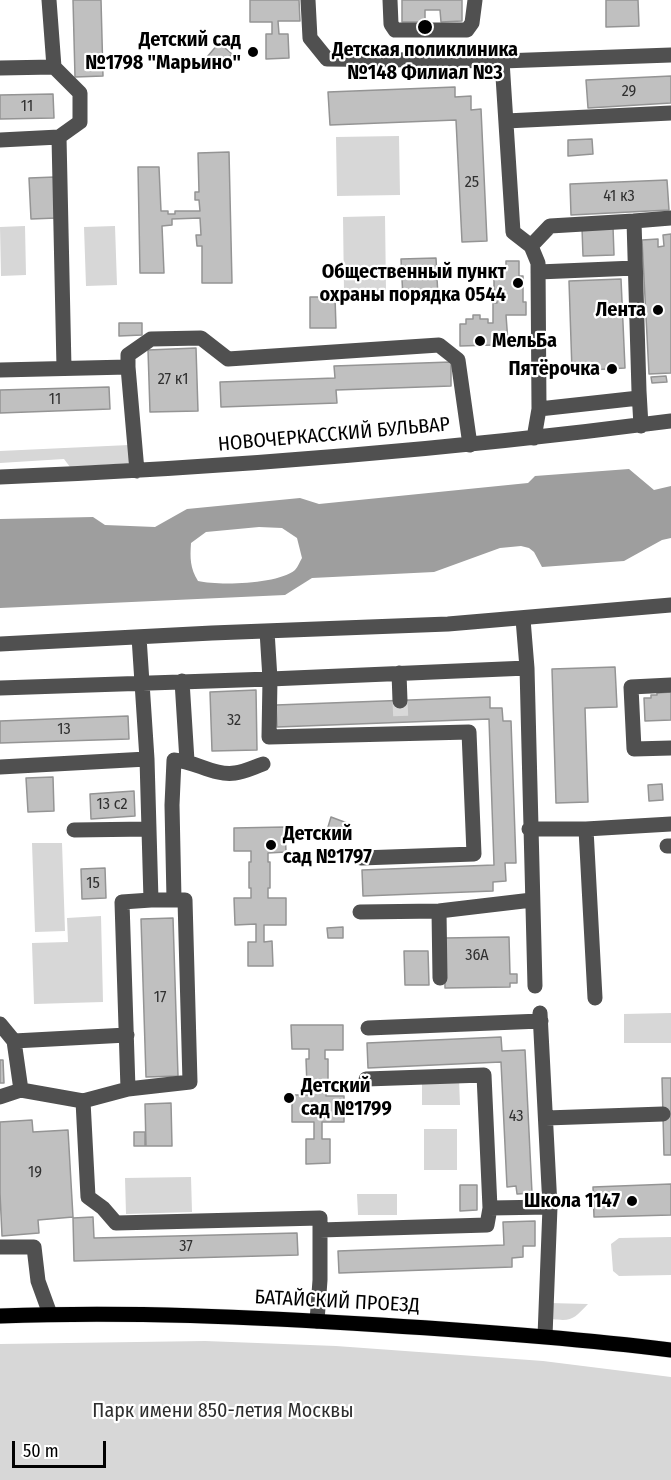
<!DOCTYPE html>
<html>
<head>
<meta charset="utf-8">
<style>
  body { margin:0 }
  #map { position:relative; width:671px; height:1480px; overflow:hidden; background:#fff; font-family:"Fira Sans Condensed",sans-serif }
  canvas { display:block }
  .scale { position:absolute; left:12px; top:1441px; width:94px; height:27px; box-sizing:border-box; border:3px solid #000; border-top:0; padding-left:8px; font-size:18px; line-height:21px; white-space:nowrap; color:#000; -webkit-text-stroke:4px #fff; paint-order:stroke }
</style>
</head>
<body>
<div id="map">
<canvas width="671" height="1480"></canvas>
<div class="scale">50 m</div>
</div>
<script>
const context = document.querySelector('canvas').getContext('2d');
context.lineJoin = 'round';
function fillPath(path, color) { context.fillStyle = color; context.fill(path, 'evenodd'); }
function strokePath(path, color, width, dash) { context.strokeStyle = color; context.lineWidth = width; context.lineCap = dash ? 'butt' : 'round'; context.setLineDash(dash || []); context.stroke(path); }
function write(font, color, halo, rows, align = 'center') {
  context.font = font + ' "Fira Sans Condensed",sans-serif'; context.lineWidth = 4.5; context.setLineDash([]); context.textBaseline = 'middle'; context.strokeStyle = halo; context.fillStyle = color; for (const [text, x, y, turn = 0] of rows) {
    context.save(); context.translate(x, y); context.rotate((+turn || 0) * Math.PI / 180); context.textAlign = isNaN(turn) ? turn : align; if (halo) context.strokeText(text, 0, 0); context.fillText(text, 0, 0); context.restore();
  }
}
fillPath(new Path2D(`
  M399,136L400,195L337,196L336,137Z
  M385,216L386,291L344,292L343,217Z
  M25,226L26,275L1,276L0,227Z
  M115,226L117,285L86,286L84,227Z
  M129,445L132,463L70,467L64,459L0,463V451Z
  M32,843H62L65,931L35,932Z
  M101,916L103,1002L34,1004L32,943L68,942L67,918Z
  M671,1013V1043H624V1014Z
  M422,1079H459L460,1105H422Z
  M424,1129H457V1170H424Z
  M191,1177L192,1212L126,1214L125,1178Z
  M357,1194H397V1215H358Z
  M671,1237V1275L619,1276L613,1271L611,1244L619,1238Z
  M549,1303L588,1304C574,1318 573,1322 552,1319Z
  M205,1341L336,1346L543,1361L671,1377V1480H0V1344Z`), '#d7d7d7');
fillPath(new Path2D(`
  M629,469L654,490L671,486V538L662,540L624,561L542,567L534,552L529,548L521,546L500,548L434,572L312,578L285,595L0,608V519L93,517L105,525L155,527L187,509L300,498L319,504L528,483L535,476ZM259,527L282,528L297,538L302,558C300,561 298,567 295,570C279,584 219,586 198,581C190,568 190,558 191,543L206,532Z`), '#9e9e9e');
const building = new Path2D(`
  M73,0H101L103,76L75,77Z
  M250,0H299L300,21H278L279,34H288L289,58L266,59V34H272V22H250Z
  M402,0H462V21L441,22L440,10H425V22H402Z
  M606,0H638L639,26L606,27Z
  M219,43L232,54L220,68L207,57Z
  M671,76V103L588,108L586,80Z
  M455,87V97L471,96V110L481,109L487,241L462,242L456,120L330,125L328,92Z
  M53,94L54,118L0,119V95Z
  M592,139L593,154L568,156V140Z
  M229,152L232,283H202V246H197L196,235H201L200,218L172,219V225L162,226L164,273H140L138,167H159L161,211H168V214H175V211H200L199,200H195V192H199L198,153Z
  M55,177L57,218L31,219L29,178Z
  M667,180L669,210L571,215L570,184Z
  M613,227L614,255L583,256L582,228Z
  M671,234V373L649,374L642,240L658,239V247L664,246L663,235Z
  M436,258L438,297L403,299L401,259Z
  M506,261H519V276H523V302H526V315H506L508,342H493V345L460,346V324H466V319H473V315H480V319H488V323H493V303H497V298L489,296V291H494V266H506Z
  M621,279L625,368L572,371L569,281Z
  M310,297H335L336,328H310Z
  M119,323H142V335L119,336Z
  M196,348L198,411L150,412L148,350Z
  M451,362V386L336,390L337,403L221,407L220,382L335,378L334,366Z
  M666,376L667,382L652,383L651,377Z
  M109,387L110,409L0,413V390Z
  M615,667L617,707L585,708L588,802L556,803L552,669Z
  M256,690L257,750L212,751L210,692Z
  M671,692V720L645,721L644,698H651V695H657V693Z
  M490,697V708H502L503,721H511L516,863H505L506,881L493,882V891L363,896L362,870L494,865L489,719L277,727L276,705Z
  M128,716L129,739L0,743V721Z
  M53,777L54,811L28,812L26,778Z
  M662,784L663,800L649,801L648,785Z
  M134,791L135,816L91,819L90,794Z
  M331,817L347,823L343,833L328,827Z
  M285,827L286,852L268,853V862H270V888H268V898H286V925H264V942L272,941L273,966H248V942H256V924L235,925L234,898H251V888H249V862H251V851H234V828Z
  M105,868L106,898L82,899L81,869Z
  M173,918L178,1076L146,1077L141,919Z
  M343,927V938H328L327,928Z
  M509,937L510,974H517V983H510V987L445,988L444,938Z
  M404,951H428L429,985H405Z
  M291,1025H343V1050H325V1059H328V1086H326V1096H344V1122H322V1139H330V1163L306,1164V1139H314V1122H292V1095H309V1086H307L306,1059H309V1049H292Z
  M501,1037L502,1051L525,1050L532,1193L517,1194L516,1186L507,1187L501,1062L368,1068L367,1043Z
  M0,1060H3L4,1083H0Z
  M662,1078H671V1155H664Z
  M171,1103L172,1146H146L145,1104Z
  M32,1120L33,1132L68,1130L73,1217L38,1220L39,1233L2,1236L0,1193V1122Z
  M134,1132H145V1146H134Z
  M671,1184V1215L594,1217L593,1187Z
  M460,1185H477V1210L460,1211Z
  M93,1217L94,1238L297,1233L298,1255L74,1261L73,1218Z
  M535,1221V1246H523V1257L512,1258V1267L339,1273L338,1251L504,1245L503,1222Z`);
fillPath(building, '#c0c0c0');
strokePath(building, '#949494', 1.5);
strokePath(new Path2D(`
  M400,701L401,723`), '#d9d9d9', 15, [15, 8]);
const major = new Path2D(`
  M0,1316C127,1311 255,1317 381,1325C478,1331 575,1338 671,1350`);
strokePath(major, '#dbdbdb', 16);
strokePath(new Path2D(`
  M308,0L310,38L327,59L502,61L671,55
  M390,0L391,24L395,30H467L472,23L475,0
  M502,61L513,232L531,246L538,263L539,409L534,438
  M0,68L54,67L49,0
  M506,121L671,113
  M59,137L64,368
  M0,140L59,137L80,122V93L54,67
  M634,221L671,218
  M531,246L550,226L634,221L639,391L641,426
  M538,272L635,268
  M128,367V355L151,339L201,338L228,359L439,345L458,360L470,445
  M0,370L128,367L137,471
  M539,409L639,398
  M0,477C224,468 448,450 671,421
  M523,619L527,668L535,986
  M267,631L270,679L269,737L469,732L474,854L361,858
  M0,644L212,633L448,624L671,605
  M399,673L400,701
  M182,681L187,761
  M671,685L631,687L634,749L671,748
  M0,688L270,679L527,668
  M0,767L147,759L139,637
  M529,829H586L671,824
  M586,829L595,998
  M74,830L149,829
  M667,846H671
  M174,899L172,805L174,760C195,761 214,776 235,773C244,772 254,767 263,764
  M439,911L440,978
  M360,912L439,911L532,900
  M540,1013L550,1207L545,1336
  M0,1024L14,1041L21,1090
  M368,1028L541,1021
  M14,1041L127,1035
  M366,1079L484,1075L490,1208
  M128,1089L190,1082L185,900H151
  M0,1097L21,1090L83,1101L128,1089L122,902L151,900L147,759
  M83,1101L88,1197L103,1208L116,1223L320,1218V1280L317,1321
  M546,1118L663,1114
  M320,1230L487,1225L490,1208L550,1207
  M0,1247H34L38,1281L50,1314`), '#505050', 15);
strokePath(major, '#000', 15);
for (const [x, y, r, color] of [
  [425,27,8,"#000"],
  [253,52,6,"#000"],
  [518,283,6,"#000"],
  [658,310,6,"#000"],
  [480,341,6,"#000"],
  [612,369,6,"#000"],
  [271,845,6,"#000"],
  [289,1098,6,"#000"],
  [632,1201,6,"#000"]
]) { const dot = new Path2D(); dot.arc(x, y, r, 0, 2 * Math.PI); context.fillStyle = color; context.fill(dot); strokePath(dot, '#fff', 2); }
write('16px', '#303030', null, [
  ["29",629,92],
  ["11",27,107],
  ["25",472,183],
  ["41 к3",619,197],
  ["27 к1",173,380],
  ["11",55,400],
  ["32",234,721],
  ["13",64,730],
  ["13 с2",112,805],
  ["15",93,884],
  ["36А",477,956],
  ["17",160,998],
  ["43",516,1117],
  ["19",35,1173],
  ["37",186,1247]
]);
write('bold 20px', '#000', '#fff', [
  ["Детский сад",241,40],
  ["№1798 \"Марьино\"",241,63],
  ["Детская поликлиника",425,50,"center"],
  ["№148 Филиал №3",425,73,"center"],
  ["Общественный пункт",506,272],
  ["охраны порядка 0544",506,295],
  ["Лента",646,310],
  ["МельБа",492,341,"left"],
  ["Пятёрочка",600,369],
  ["Детский",283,834,"left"],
  ["сад №1797",283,857,"left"],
  ["Детский",301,1086,"left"],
  ["сад №1799",301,1109,"left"],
  ["Школа 1147",620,1201]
], 'right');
write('20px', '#000', '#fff', [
  ["НОВОЧЕРКАССКИЙ БУЛЬВАР",334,435,-5],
  ["БАТАЙСКИЙ ПРОЕЗД",337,1302,3]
]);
write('20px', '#2e2e2e', '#fff', [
  ["Парк имени 850-летия Москвы",223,1411]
]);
</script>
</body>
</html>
